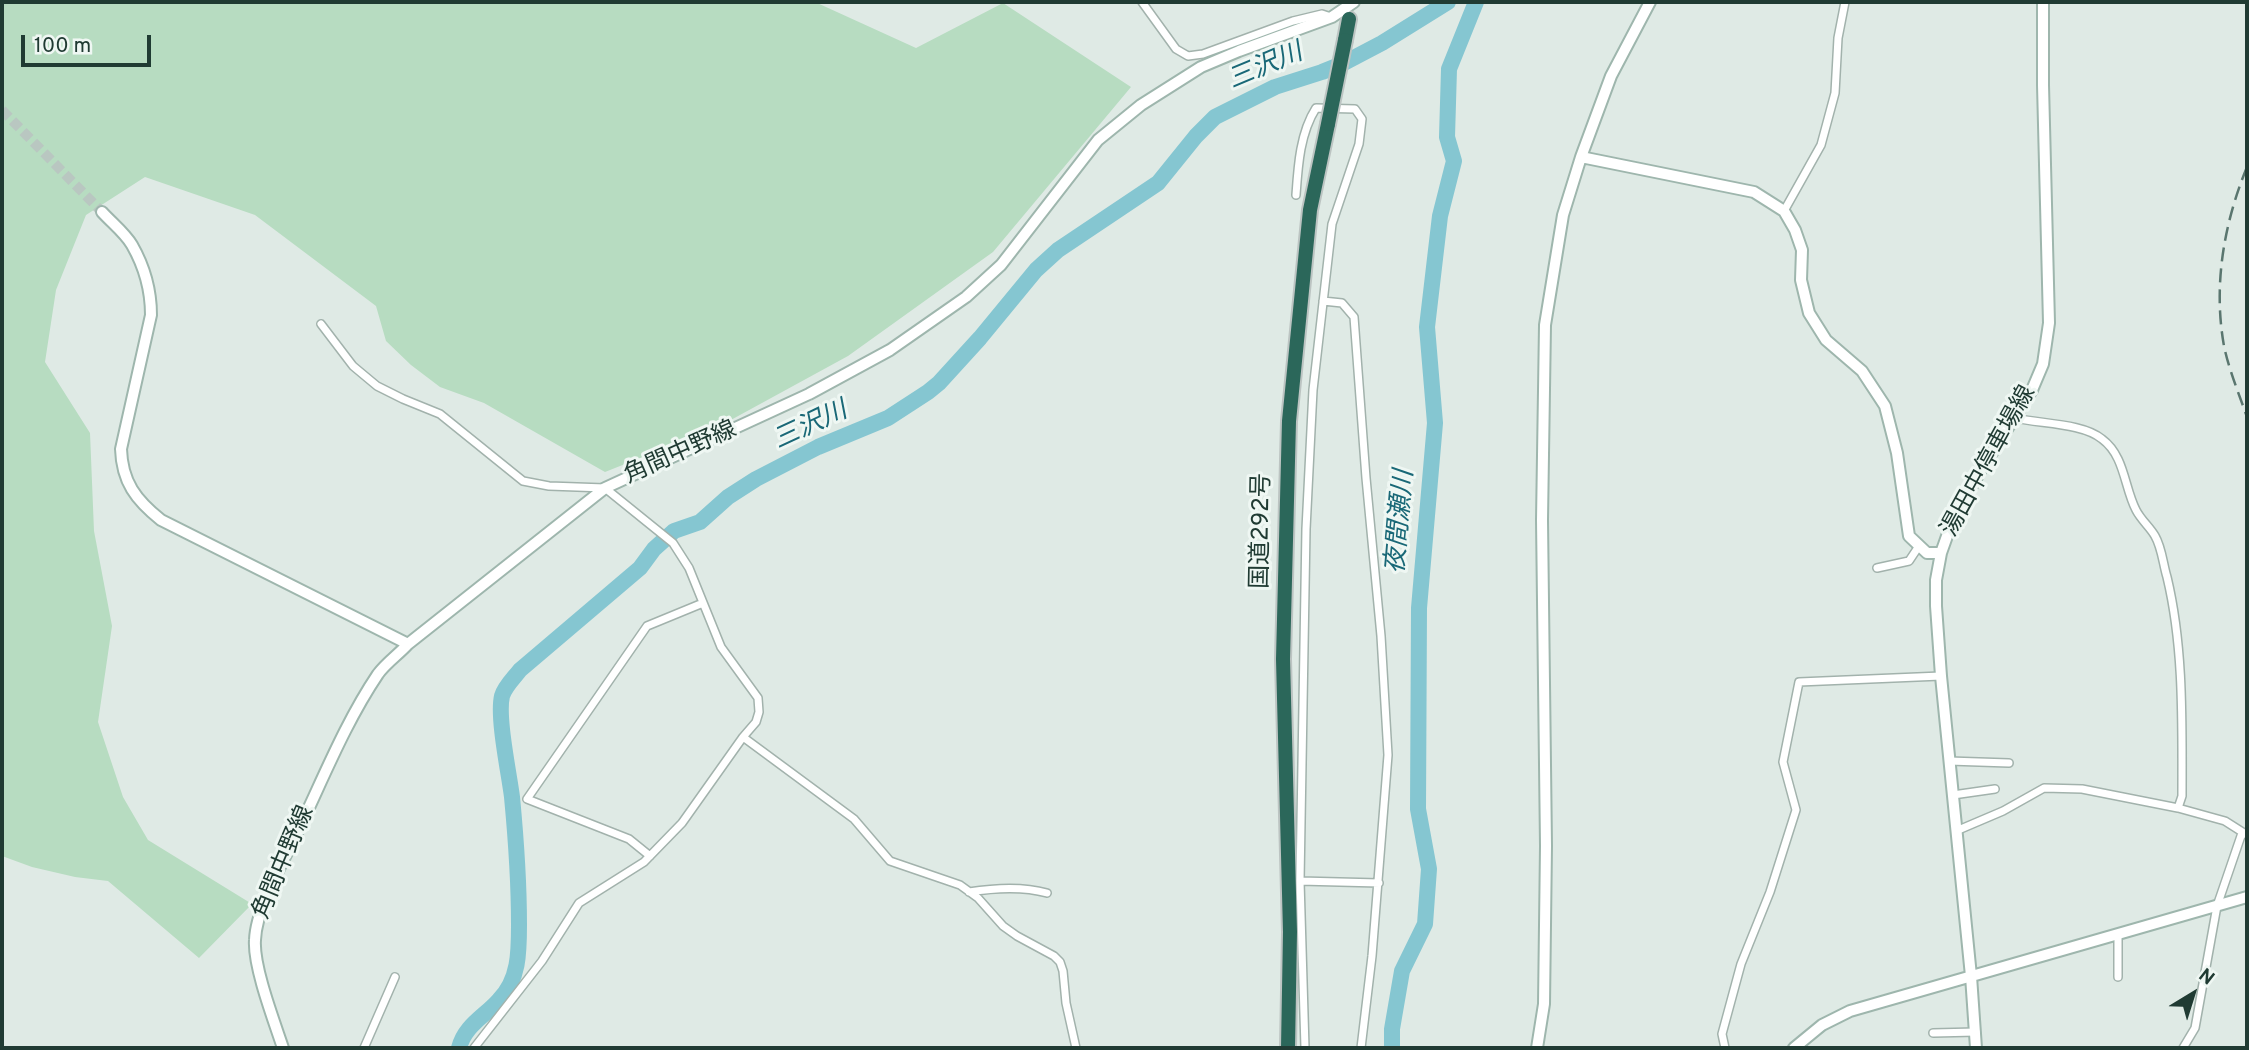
<!DOCTYPE html>
<html>
<head>
<meta charset="utf-8">
<style>
  body { margin:0 }
  #map { position:relative; width:2249px; height:1050px; overflow:hidden; background:#dfeae5; font-family:Overpass,sans-serif }
  canvas { display:block }
  .frame { position:absolute; inset:0; border:4px solid #203b33; pointer-events:none }
  .north { position:absolute; left:2158px; top:959px; width:70px; height:70px; -webkit-text-stroke:5px #eff7f3; paint-order:stroke; rotate:38deg; font-size:19px; font-weight:700; line-height:28px; text-align:center; color:#203b33 }
  .north::after { content:''; display:block; margin:auto; width:24px; height:32px; background:#203b33; clip-path:polygon(50% 0,100% 100%,50% 72%,0 100%) }
  .scale { position:absolute; left:21px; top:35px; width:130px; height:32px; box-sizing:border-box; border:4px solid #203b33; border-top:0; padding-left:9px; font-size:21px; line-height:24px; white-space:nowrap; color:#203b33; -webkit-text-stroke:5px #eff7f3; paint-order:stroke }
</style>
</head>
<body>
<div id="map">
<canvas width="2249" height="1050"></canvas>
<div class="frame"></div>
<div class="north">N</div>
<div class="scale">100 m</div>
</div>
<script>
const context = document.querySelector('canvas').getContext('2d');
context.lineJoin = 'round';
function fillPath(path, color) { context.fillStyle = color; context.fill(path, 'evenodd'); }
function strokePath(path, color, width, dash) { context.strokeStyle = color; context.lineWidth = width; context.lineCap = dash ? 'butt' : 'round'; context.setLineDash(dash || []); context.stroke(path); }
function write(font, color, halo, rows, align = 'center') {
  context.font = font + ' Overpass,"Noto Sans JP",sans-serif'; context.lineWidth = 6; context.setLineDash([]); context.textBaseline = 'middle'; context.strokeStyle = halo; context.fillStyle = color; for (const [text, x, y, turn = 0] of rows) {
    context.save(); context.translate(x, y); context.rotate((+turn || 0) * Math.PI / 180); context.textAlign = isNaN(turn) ? turn : align; if (halo) context.strokeText(text, 0, 0); context.fillText(text, 0, 0); context.restore();
  }
}
fillPath(new Path2D(`
  M2,2H815L916,48L1003,3L1131,87L993,252L848,356L718,427L605,472L484,403L440,387L411,365L386,341L376,306L255,215L145,177L86,215L56,290L45,362L90,433L94,531L112,626L98,722L123,797L148,840L252,904L199,958L108,881L75,877L32,867L2,856Z`), '#b7dcc1');
strokePath(new Path2D(`
  M459,1048C465,1025 484,1017 499,1000C519,980 519,952 519,925C519,883 516,839 512,797C509,773 497,717 502,696C505,686 514,678 520,670L640,568L654,549L674,531L700,522L728,497L756,479L818,447L888,418L928,392L939,383L980,338L1036,270L1058,250L1158,183L1196,136L1215,117L1275,87L1322,72L1342,64L1382,43L1448,2
  M1392,1048V1029L1402,971L1425,924L1429,869L1418,809L1419,608L1435,423L1427,327L1440,216L1454,161L1447,137L1449,69L1476,2`), '#85c6d1', 16);
strokePath(new Path2D(`
  M2,110L102,212`), '#b9c7c1', 10, [10, 5]);
const street = new Path2D(`
  M1142,2L1176,49L1188,56L1203,54L1293,21L1322,14L1331,17
  M1296,195C1298,166 1300,133 1316,108L1355,109L1362,119L1359,144L1332,224L1313,390L1306,529L1300,881L1305,1048
  M1784,211L1821,145L1835,93L1838,38L1845,2
  M1323,301L1342,303L1354,317L1366,478L1381,636L1388,755L1372,956L1361,1048
  M321,324L353,366L377,386L403,399L440,414L523,481L549,486L605,488L673,543L689,568L721,647L758,698L759,712L756,722L743,737L682,823L644,862L579,903L542,961L474,1048
  M2015,418C2040,424 2083,423 2102,439C2125,456 2124,487 2136,510C2141,520 2150,527 2155,536C2162,548 2163,564 2167,577C2184,648 2182,723 2182,796L2178,808
  M1877,568L1909,561L1919,546
  M743,737L854,819L890,861L960,885L978,898L1003,926L1017,936L1054,956L1060,962L1063,971L1066,1003L1076,1048
  M1949,761L2009,763
  M1953,795L1995,789
  M1956,831L2003,811L2044,788L2082,789L2178,808L2225,821L2247,835
  M650,856L629,839L527,799L647,626L703,603
  M1300,881L1379,883
  M969,892C994,888 1022,886 1047,893
  M2118,977V935
  M1933,1033L1976,1032
  M364,1048L395,977
  M1725,1048L1722,1034L1741,964L1770,892L1796,810L1783,762L1799,682L1941,676
  M2183,1048L2195,1028L2217,906L2242,833`);
const secondary = new Path2D(`
  M1581,157L1754,192L1784,211L1795,230L1802,250L1801,280L1809,313L1826,340L1862,371L1885,406L1897,453L1909,536L1927,553H1941
  M102,212C112,223 125,233 132,245C144,266 151,291 151,315L121,449C122,482 136,500 161,520L408,644
  M283,1048C274,1021 253,966 255,940C256,908 284,860 298,831C323,779 345,723 378,674C386,663 399,654 408,644L605,488L809,394L890,350L966,297L1001,265L1098,140L1141,105L1201,67L1239,51L1332,17L1354,2
  M1537,1048L1544,1004L1546,846L1542,520L1545,325L1563,215L1581,157L1611,76L1650,2
  M1794,1048L1822,1025L1850,1011L2247,897
  M1976,1048L1971,976L1941,676L1936,606V580L1941,553L1952,522L1979,473L2032,390L2043,364L2049,323L2043,85V2`);
const highway = new Path2D(`
  M1345,40L1349,19
  M1288,1048L1290,932L1283,659L1289,421L1310,210L1328,124`);
strokePath(street, '#a2b2ac', 10);
strokePath(secondary, '#9eb6ad', 14);
strokePath(highway, '#bcc4c2', 18);
strokePath(street, '#fff', 7);
strokePath(secondary, '#fff', 10);
strokePath(highway, '#2b675a', 14);
strokePath(new Path2D(`
  M2247,167C2224,223 2213,285 2224,346C2229,370 2239,394 2247,417`), '#5a766f', 2.5, [14, 7]);
const highwayBridge = new Path2D(`
  M1328,124L1345,40`);
strokePath(highwayBridge, '#bcc4c2', 18, []);
strokePath(highwayBridge, '#2b675a', 14);
write('24px', '#203b33', '#eff7f3', [
  ["角間中野線",681,454,-24],
  ["湯田中停車場線",1990,462,-61],
  ["国道292号",1263,531,-89],
  ["角間中野線",285,863,-67]
]);
write('italic 26px', '#196877', '#eff7f3', [
  ["三沢川",1266,68,-23],
  ["三沢川",811,427,-25],
  ["夜間瀬川",1402,522,-85]
]);
</script>
</body>
</html>
